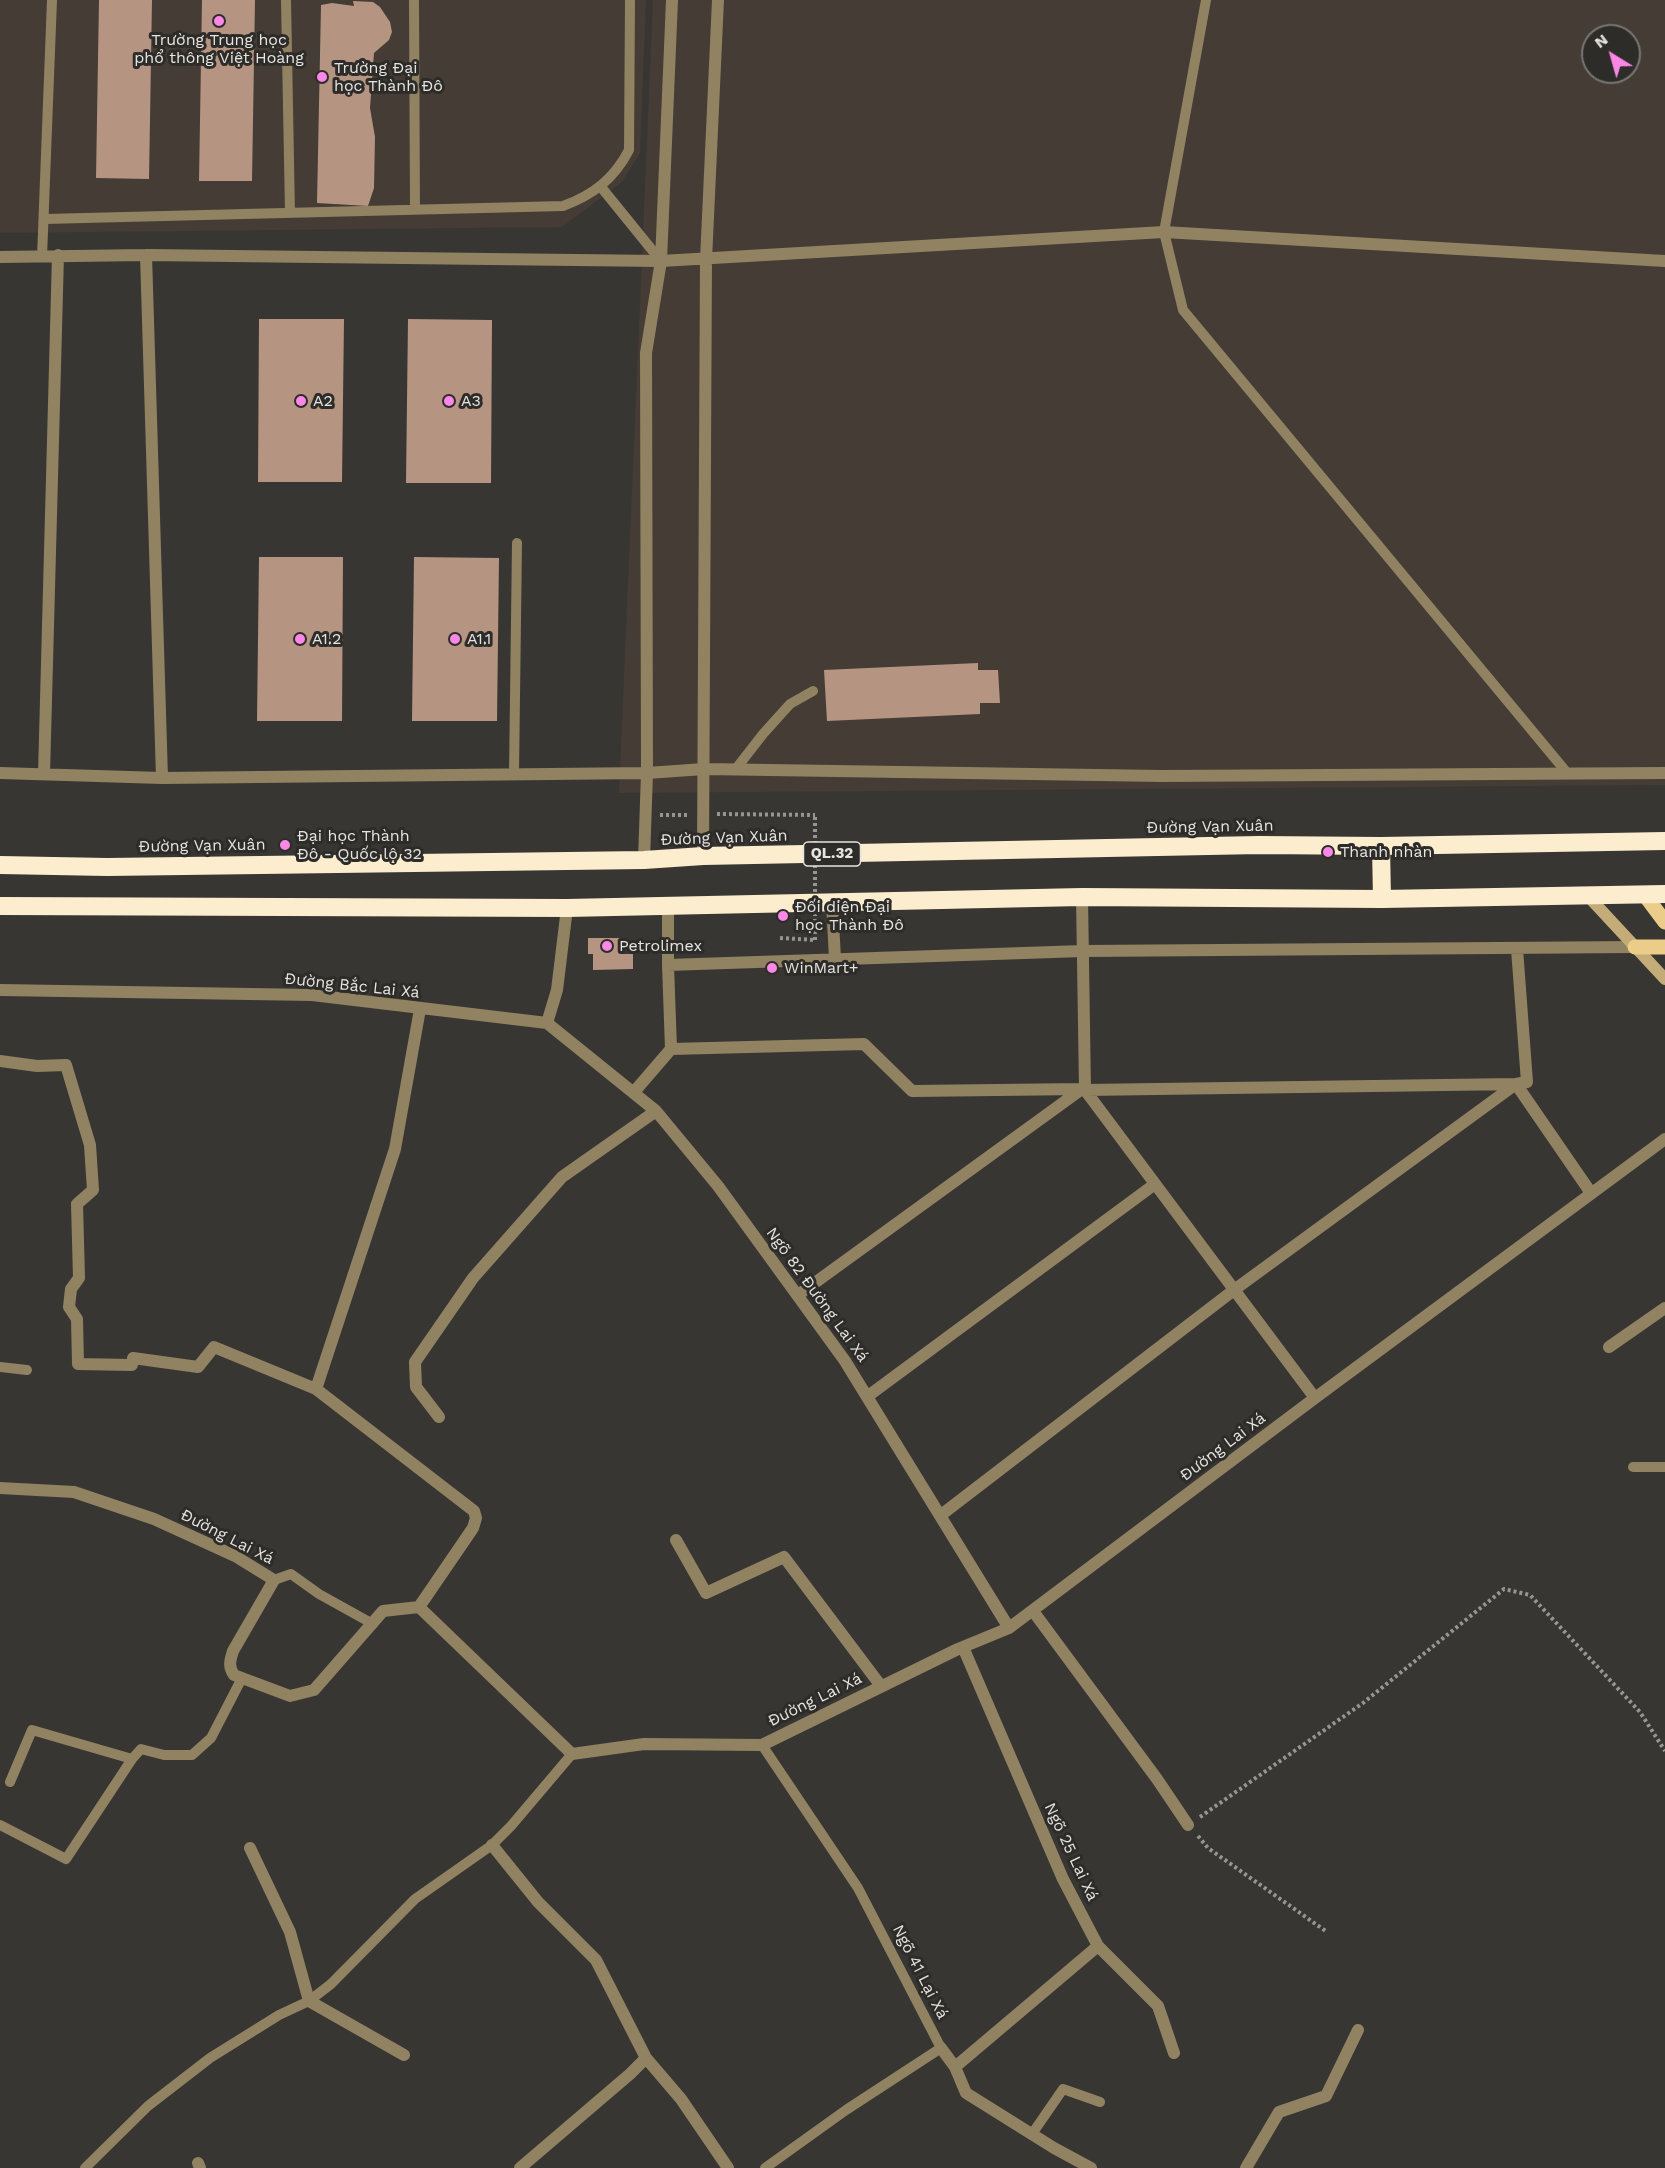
<!DOCTYPE html>
<html>
<head>
<meta charset="utf-8">
<style>
  body { margin:0 }
  #map { position:relative; width:1665px; height:2168px; overflow:hidden; background:#383633; font-family:"Work Sans",sans-serif }
  canvas { display:block }
  .north { position:absolute; left:1581px; top:24px; width:60px; height:60px; box-sizing:border-box; background:#2e2c29; border:2px solid #787673; border-radius:50%; rotate:323deg; font-size:16px; font-weight:700; line-height:24px; text-align:center; color:#e6e4e2 }
  .north::after { content:''; display:block; margin:auto; width:21px; height:27px; background:#fb87e6; clip-path:polygon(50% 0,100% 100%,50% 72%,0 100%) }
</style>
</head>
<body>
<div id="map">
<canvas width="1665" height="2168"></canvas>
<div class="north">N</div>
</div>
<script>
const context = document.querySelector('canvas').getContext('2d');
context.lineJoin = 'round';
function fillPath(path, color) { context.fillStyle = color; context.fill(path, 'evenodd'); }
function strokePath(path, color, width, dash) { context.strokeStyle = color; context.lineWidth = width; context.lineCap = dash ? 'butt' : 'round'; context.setLineDash(dash || []); context.stroke(path); }
function write(font, color, halo, rows, align = 'center') {
  context.font = font + ' "Work Sans",sans-serif'; context.lineWidth = 6; context.setLineDash([]); context.textBaseline = 'middle'; context.strokeStyle = halo; context.fillStyle = color; for (const [text, x, y, turn = 0] of rows) {
    context.save(); context.translate(x, y); context.rotate((+turn || 0) * Math.PI / 180); context.textAlign = isNaN(turn) ? turn : align; if (halo) context.strokeText(text, 0, 0); context.fillText(text, 0, 0); context.restore();
  }
}
fillPath(new Path2D(`
  M0,0H646L640,153L622,182L562,227L0,233Z
  M653,0H1665V785L619,793ZM1593,36H1629V72H1593Z`), '#443c35');
fillPath(new Path2D(`
  M99,0H152L149,179L96,178Z
  M202,0H255L252,181H199Z
  M353,1L373,2L380,7L390,22L392,32L389,40L374,53L370,108L375,137L374,188L368,206L317,203L321,5L332,3L354,6Z
  M259,319H344L342,482H258Z
  M408,319L492,320L491,483H406Z
  M259,557H343L342,721H257Z
  M414,557L499,558L497,721H412Z
  M978,663V670H998L1000,703H980V714L827,721L824,670Z
  M588,938H621V954H633V969L593,970V954H588Z`), '#b69482');
strokePath(new Path2D(`
  M717,814L815,815
  M660,815H689
  M780,938L815,940
  M1200,1817L1363,1703L1504,1589L1530,1595L1640,1712L1665,1751
  M1198,1836L1208,1848L1327,1932`), '#979593', 4, [3, 3]);
strokePath(new Path2D(`
  M286,0L290,213
  M414,0L415,209
  M1206,0L1164,232L1183,310L1568,774
  M601,187L661,261
  M45,219L563,206C593,195 614,179 629,150L630,0
  M42,257L52,0
  M735,770L763,734L790,704L813,691
  M514,774L517,543
  M0,1367L27,1370
  M1633,1467H1665
  M274,1580L291,1574L319,1594L373,1624
  M762,1745L858,1888L941,2048L846,2110L765,2168
  M10,1782L32,1730L132,1759L141,1749L164,1755H192L211,1738L242,1678
  M0,1825L66,1859L132,1759
  M1032,2134L1063,2089L1100,2102
  M85,2168L148,2106L210,2058L279,2015L309,2001L331,1984L415,1899L492,1845L511,1826L572,1754`), '#918262', 10);
strokePath(new Path2D(`
  M146,255L162,778
  M0,257L146,255L661,261L1164,232L1665,261
  M0,773L162,778L647,773L704,769L1162,776L1665,773
  M44,774L58,255
  M703,856L706,260L718,0
  M644,860L647,773L646,353L661,261L672,0
  M1082,897L1085,1090L1315,1398
  M832,902L835,959
  M668,906V965
  M0,990L312,995L547,1023
  M547,1023L656,1111L718,1186L845,1361L1009,1628
  M547,1023L557,990L567,908
  M671,1049L668,965L1083,951L1635,947
  M0,1061L37,1066L66,1065L90,1145L93,1190L77,1204L79,1278L71,1289L69,1307L77,1319L78,1364L132,1365
  M634,1092L671,1049L864,1044L912,1091L1082,1089L1085,1090L1516,1084L1527,1082L1517,949
  M798,1295L1082,1089
  M1609,1347L1665,1308
  M133,1358L198,1367L214,1347L316,1389L474,1511L476,1518L473,1528L419,1607
  M316,1389L395,1149L420,1009
  M868,1396L1155,1184
  M439,1417L416,1387L415,1362L473,1278L562,1177L656,1111
  M0,1488L74,1492L154,1519L235,1556L274,1580L233,1651C230,1661 228,1666 234,1675L290,1696L314,1690L383,1611L419,1607L572,1754L644,1744L762,1745L958,1649L1009,1628L1315,1398L1665,1139
  M941,1515L1234,1290L1516,1084L1591,1193
  M676,1540L706,1593L784,1557L881,1686
  M1033,1611L1157,1779L1188,1825
  M963,1647L1063,1879L1098,1946L1158,2006L1174,2053
  M492,1845L538,1902L596,1960L646,2058L681,2099L728,2168
  M250,1848L290,1932L309,2001L404,2055
  M941,2048L955,2067L966,2093L1054,2148L1091,2168
  M955,2067L1098,1946
  M198,2163L200,2168
  M520,2168L630,2074L646,2058
  M1246,2168L1279,2112L1326,2096L1358,2030`), '#918262', 12);
strokePath(new Path2D(`
  M1587,895L1665,979`), '#c4ac78', 12);
strokePath(new Path2D(`
  M1644,894L1665,922
  M1635,947H1665`), '#ebcd89', 15);
strokePath(new Path2D(`
  M1381,846L1382,899
  M0,865L107,867L644,860L703,856L1259,845L1381,846L1665,841
  M0,906L567,908L1082,897L1382,899L1665,894`), '#fcedce', 18);
strokePath(new Path2D(`
  M815,940V815`), '#979593', 4, [3, 3]);
for (const [x, y, r, color] of [
  [219,21,6,"#fb87e6"],
  [322,77,6,"#fb87e6"],
  [301,401,6,"#fb87e6"],
  [449,401,6,"#fb87e6"],
  [300,639,6,"#fb87e6"],
  [455,639,6,"#fb87e6"],
  [285,845,6,"#fb87e6"],
  [1328,852,6,"#fb87e6"],
  [783,916,6,"#fb87e6"],
  [607,946,6,"#fb87e6"],
  [772,968,6,"#fb87e6"]
]) { const dot = new Path2D(); dot.arc(x, y, r, 0, 2 * Math.PI); context.fillStyle = color; context.fill(dot); strokePath(dot, '#2e2c29', 2); }
for (const [x, y, w] of [
  [832,854,57]
]) { const box = new Path2D(); box.roundRect(x - w / 2, y - 12, w, 24, 4.5); context.fillStyle = '#2e2c29'; context.fill(box); strokePath(box, '#e6e4e2', 1.5); }
write('bold 15px', '#e6e4e2', null, [
  ["QL.32",832,854]
]);
write('16px', '#e6e4e2', '#2e2c29', [
  ["Trường Trung học",219,40,"center"],
  ["phổ thông Việt Hoàng",219,58,"center"],
  ["Trường Đại",334,68],
  ["học Thành Đô",334,86],
  ["A2",313,401],
  ["A3",461,401],
  ["A1.2",312,639],
  ["A1.1",467,639],
  ["Đại học Thành",297,836],
  ["Đô - Quốc lộ 32",297,854],
  ["Thanh nhàn",1340,852],
  ["Đối diện Đại",795,907],
  ["học Thành Đô",795,925],
  ["Petrolimex",619,946],
  ["WinMart+",784,968]
], 'left');
write('16px', '#e6e4e2', '#2e2c29', [
  ["Đường Vạn Xuân",1210,827,-1],
  ["Đường Vạn Xuân",724,838,-2],
  ["Đường Vạn Xuân",202,846,-1],
  ["Đường Bắc Lai Xá",352,986,6],
  ["Ngõ 82 Đường Lai Xá",817,1295,54],
  ["Đường Lai Xá",1223,1447,-37],
  ["Đường Lai Xá",227,1537,27],
  ["Đường Lai Xá",815,1700,-26],
  ["Ngõ 25 Lai Xá",1071,1852,65],
  ["Ngõ 41 Lại Xá",920,1972,63]
]);
</script>
</body>
</html>
